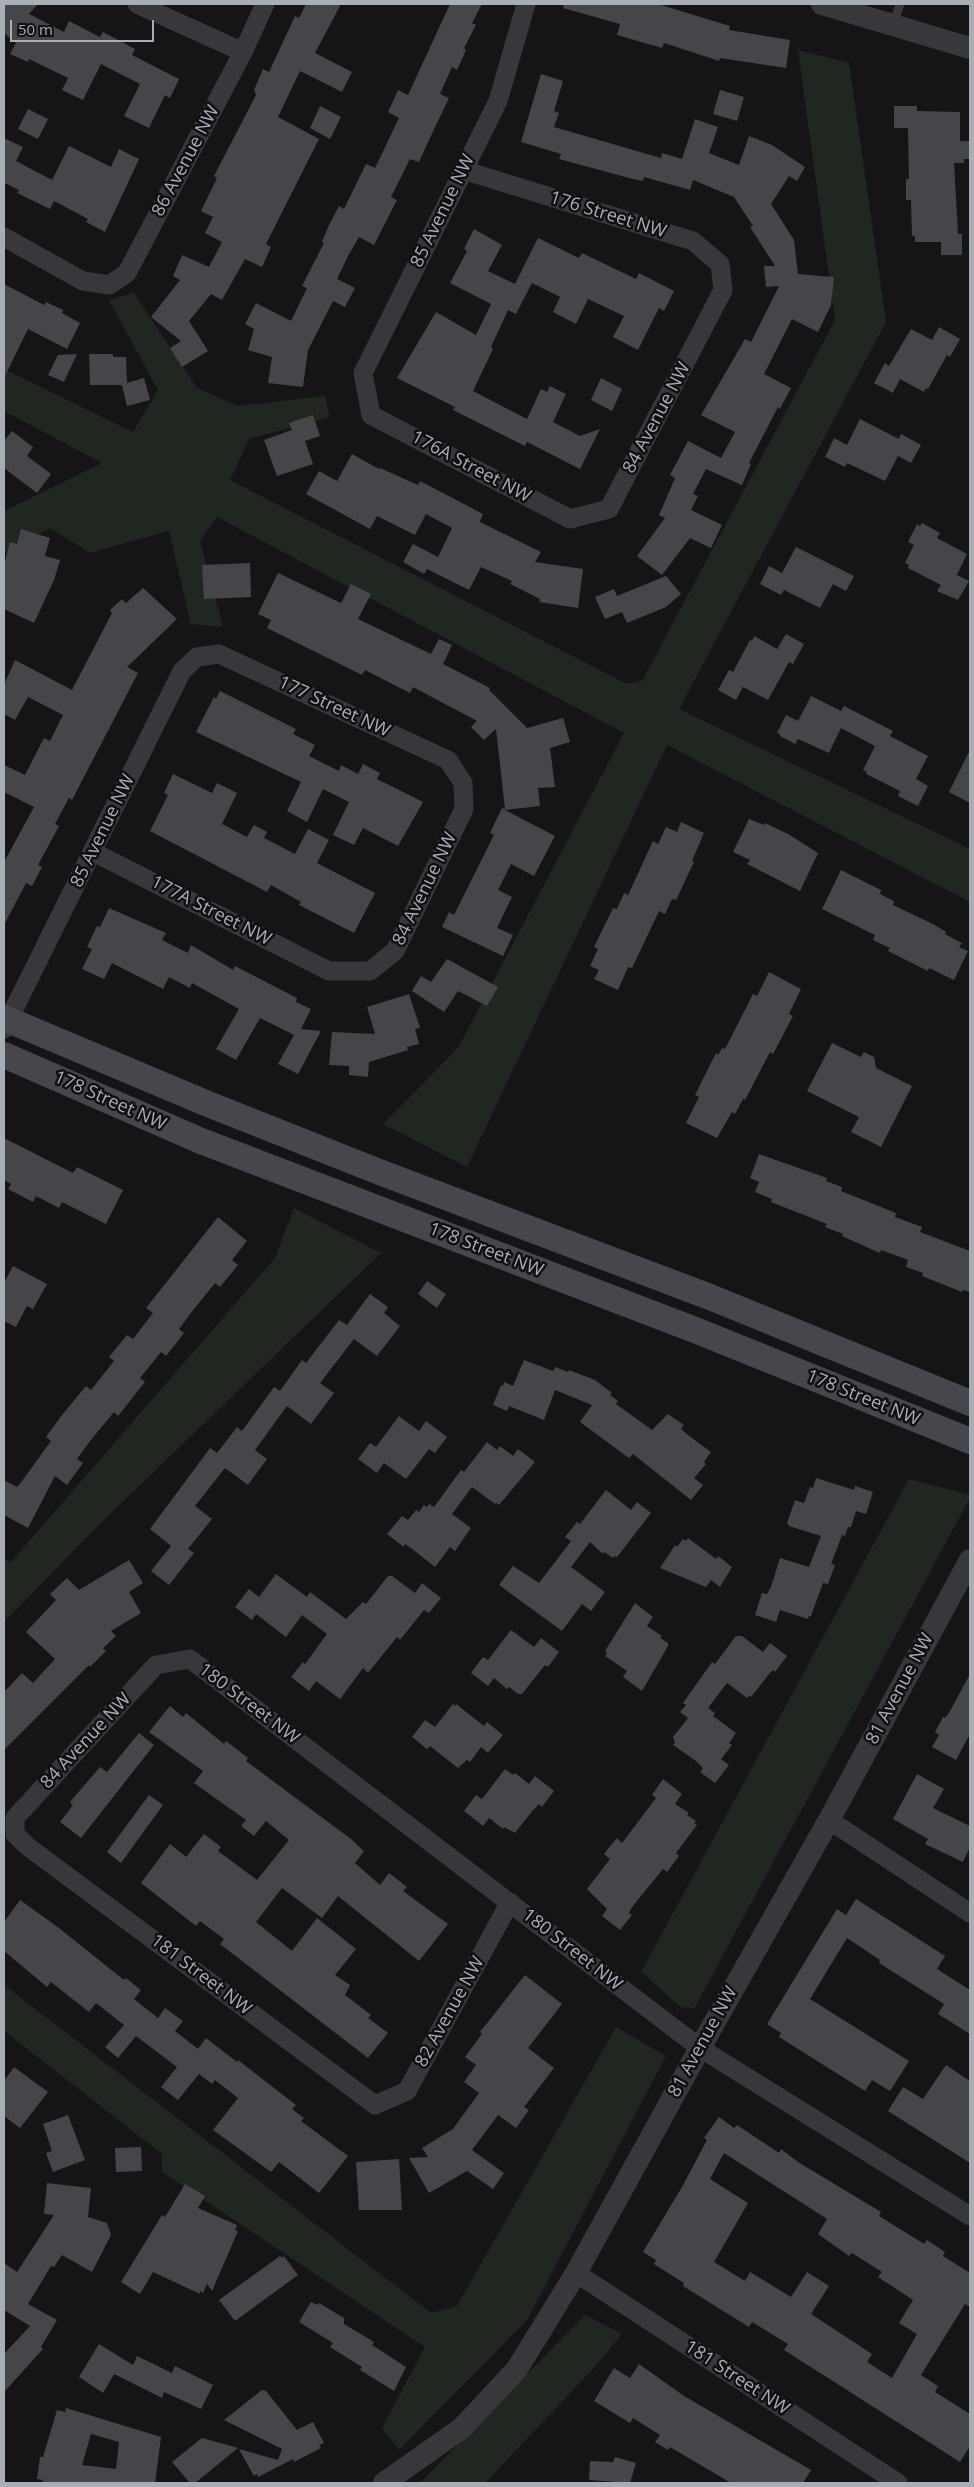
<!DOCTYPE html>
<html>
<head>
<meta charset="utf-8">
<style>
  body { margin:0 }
  #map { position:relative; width:974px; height:2487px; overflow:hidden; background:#151517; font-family:"Open Sans",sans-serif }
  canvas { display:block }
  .frame { position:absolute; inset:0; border:5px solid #a8adb6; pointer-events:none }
  .scale { position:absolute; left:10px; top:20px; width:144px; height:22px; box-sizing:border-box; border:2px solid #a8adb6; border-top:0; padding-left:6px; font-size:15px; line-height:18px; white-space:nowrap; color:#a8adb6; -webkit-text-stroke:4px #101012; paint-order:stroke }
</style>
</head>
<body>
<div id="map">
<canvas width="974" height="2487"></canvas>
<div class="frame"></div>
<div class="scale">50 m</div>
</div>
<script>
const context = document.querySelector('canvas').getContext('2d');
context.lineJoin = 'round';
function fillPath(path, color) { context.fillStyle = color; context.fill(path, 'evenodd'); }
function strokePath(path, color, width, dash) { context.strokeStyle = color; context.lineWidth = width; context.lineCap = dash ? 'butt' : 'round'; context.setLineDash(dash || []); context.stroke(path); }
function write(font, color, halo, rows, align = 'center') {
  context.font = font + ' "Open Sans",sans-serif'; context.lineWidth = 5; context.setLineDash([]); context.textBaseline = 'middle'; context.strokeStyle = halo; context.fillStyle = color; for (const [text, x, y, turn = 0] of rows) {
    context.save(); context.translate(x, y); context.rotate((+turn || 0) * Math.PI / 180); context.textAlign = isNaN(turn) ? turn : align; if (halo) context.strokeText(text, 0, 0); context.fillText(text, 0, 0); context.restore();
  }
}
fillPath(new Path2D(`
  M798,50L849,63L886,322L679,709L970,849V902L667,745L467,1167L383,1124L458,1048L624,733L217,517L200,541L223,627L191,624L169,531L90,553L50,528L4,553V511L102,463L4,411V369L133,432L158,390L109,300L134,293L197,388L238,406L325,396L330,417L249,439L230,480L627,684L642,681L835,320Z
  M294,1208L381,1253L107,1517L4,1622V1558L11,1562L275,1258Z
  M909,1479L970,1495V1498L694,2009L681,2007L641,1972Z
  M4,1985L431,2313L457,2306L616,2027L666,2056L527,2320L399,2450L382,2428L425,2347L162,2172V2154L4,2031Z
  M585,2315L622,2334L593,2369L485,2483H420Z`), '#202721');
fillPath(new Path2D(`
  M4,4H38L29,14L64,32L69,21L100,37L103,32L135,49L132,55L179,79L170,98L165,95L149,128L124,116L140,84L101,64L83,100L62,90L68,78L29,59L28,62L10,54L16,43L4,33Z
  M306,4H341L315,53L352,72L342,92L300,71L278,117L319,139L266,244L271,247L262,267L245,259L222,300L211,294L189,321L208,351L182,367L170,348L181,341L151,317L180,280L173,276L182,255L209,267L222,242L205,233L213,217L201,211L217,178L214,176L256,95L254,90L263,69L269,72L295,16L299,18Z
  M450,4H482L472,23L476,25L464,48L466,50L457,70L452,67L440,94L449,98L428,142L419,162L410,159L391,197L397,200L374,245L359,237L348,256L337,279L355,288L345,307L333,301L308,350L303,387L268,383L272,357L248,350L254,329L245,324L256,303L291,321L307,288L302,286L324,243L322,242L329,225L339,206L344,209L366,164L375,168L399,118L388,112L398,90L408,95Z
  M564,4H658L730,26L729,30L790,40L786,68L720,58L719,61L664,43L662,48L617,35L620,24L563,8Z
  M541,74L563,81L554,111L559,113L554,127L661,158L662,153L682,159L695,119L718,127L709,153L739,165L749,136L772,145L805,167L797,181L789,176L771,204L794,240L798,274L834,277L831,305L818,332L792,319L764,374L791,388L780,409L778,407L749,463L751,464L742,485L706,469L693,494L698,496L691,510L722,525L711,548L690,538L662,575L637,556L665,518L659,515L675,478L670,475L688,441L721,458L735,432L701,415L745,339L751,342L779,286L766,287L764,266H775L750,227L753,226L734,197L693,180L690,190L644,177L643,181L629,178L559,159L561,154L521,142Z
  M720,90L744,97L737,121L713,114Z
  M320,106L341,117L330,139L310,128Z
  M894,106H917V111L960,112V141H970V159H964V163H954L958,234H962V255H941V242H915V236H912L911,200H906V179H909L908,128H894Z
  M28,109L48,119L38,139L18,129Z
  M4,138L23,147L16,161L52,180L69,146L111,167L119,149L139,159L105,232L86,222L88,219L54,201L50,209L17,193L19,190L5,183L4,186Z
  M474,229L502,245L488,271L515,284L538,238L579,258L582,253L636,279L639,273L674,291L664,311L659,308L638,350L613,337L624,316L588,299L576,324L553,312L560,297L532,283L516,314L508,310L491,347L493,349L473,391L527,419L541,389L547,392L550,386L566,394L553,422L580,436L600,429L580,469L527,442L525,446L453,410L455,407L397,378L436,312L476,335L491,304L450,283L467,251L464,249Z
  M4,284L44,305L46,302L63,310L62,313L80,323L67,349L28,329L4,378Z
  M939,327L960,339L950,357L947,355L928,389L926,388L924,392L900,379L893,393L874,383L885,363L889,366L911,329L932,340Z
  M77,354L64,382L48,375L58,355Z
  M89,354H113V357H126L127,383L144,378L150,400L127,406L122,385H90Z
  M601,378L622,389L612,411L591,400Z
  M313,415L320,436L305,441L313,464L277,476L264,440L292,430L289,423Z
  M860,419L899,439L901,434L921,445L911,463L898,456L885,481L847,463L845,467L825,457L834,438L847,445Z
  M12,431L33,447L27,456L51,474L37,493L4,468V441Z
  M352,454L379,469L380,468L418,485L420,481L483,514L480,522L541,552L535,562L583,569L578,608L539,602L540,599L510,584L512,581L481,567L469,590L427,569L424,574L403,562L413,544L438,557L452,528L426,514L415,535L377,516L370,529L306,494L319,471L337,481Z
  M922,523L940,533L937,538L967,554L957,575L969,581L958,600L937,591L941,585L908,568L909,565L905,563L914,545L908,542L917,524L920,526Z
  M21,529L50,538L45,556L60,560L54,580L34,623L4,609V565L10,542L17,544Z
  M796,547L854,576L846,591L833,584L820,608L784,590L781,595L760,584L769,566L782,573Z
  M250,563L251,597L204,599L202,565Z
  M278,573L341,603L351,584L371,594L358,619L431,654L439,639L452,645L443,664L490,688L489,690L527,728L563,718L570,742L550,748L555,787L538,788L540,806L505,810L555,836L534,876L511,864L498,890L512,897L497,928L513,935L503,956L442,927L449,912L454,915L494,835L490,833L502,808L505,809L496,729L484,740L471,727L477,721L413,687L410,693L365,670L362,675L267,628L271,620L258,614Z
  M666,576L681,594L666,607L627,623L622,612L605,619L595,597L614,589L617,596Z
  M143,588L177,619L127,667L138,673L72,800L69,798L55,824L59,826L38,865L42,867L32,886L26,883L4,925V862L34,807L4,792V765L25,775L44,738L50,741L63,715L28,697L15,720L4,714V685L15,660L72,690L112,613L110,610L122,599L126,603Z
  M786,634L804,644L793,664L789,662L768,700L743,687L736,700L718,690L729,670L733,672L750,640L752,641L754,636L777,649Z
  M220,691L296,729L293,734L315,745L309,756L339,771L341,765L358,774L363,764L380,773L377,779L423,802L398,846L363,828L354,845L333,835L349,802L323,789L307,822L287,811L301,782L196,732L214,697L216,699Z
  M811,696L841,711L844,706L893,731L890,736L928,756L916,779L928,786L918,806L898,796L900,791L866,774L867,772L863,770L875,746L841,728L829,753L798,739L795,744L780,736V734L777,733L786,715L798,721Z
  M970,750V803L949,792Z
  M173,774L212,793L217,783L237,793L222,824L247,837L254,825L267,832L264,838L295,854L308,829L329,840L317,863L375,893L354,933L299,905L301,902L271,885L267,892L150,831L168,795L164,793Z
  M749,819L764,825L765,823L788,834L818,853L800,891L747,864L750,860L733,852Z
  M681,822L704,833L692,861L694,862L676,900L672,899L665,914L659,911L632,968L628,967L618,990L594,979L599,970L590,966L598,949L594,947L613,908L617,909L624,893L628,895L653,841L658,844L666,827L677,832Z
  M841,870L881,890L880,894L894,901L893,905L933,924L946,932L945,934L962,943L959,947L968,951L954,980L929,968L928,971L888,951L890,948L873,940L875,935L822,909Z
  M109,908L166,933L162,940L188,953L191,945L233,970L235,966L297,998L296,1002L311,1009L301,1029L321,1031L298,1074L278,1064L294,1035L260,1018L236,1060L216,1049L239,1009L192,983L190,988L169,977L163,989L112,963L104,979L82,969L92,949L87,947L97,926L100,927Z
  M447,959L498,987L487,1006L458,991L444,1012L412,991L421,976L431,982Z
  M769,972L801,989L789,1014L793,1016L773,1054L770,1052L745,1100L743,1099L735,1114L732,1112L717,1138L686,1123L699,1097L695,1095L716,1053L718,1055L722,1048L725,1049L753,994L757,996Z
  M409,994L420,1028L415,1029L419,1044L407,1047L408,1050L369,1062L368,1077L349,1075V1066L329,1065L332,1032L375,1034L367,1007Z
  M832,1043L861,1057L864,1052L874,1057L876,1068L912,1086L881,1147L851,1132L859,1117L807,1091Z
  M4,1138L73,1173L77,1167L123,1190L106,1224L62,1202L59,1208L36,1196L33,1202L8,1189L11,1184L4,1180Z
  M759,1154L827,1178L826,1181L842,1187L841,1191L896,1213L895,1217L922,1227L920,1232L970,1251V1292L963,1290L962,1292L922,1276L923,1273L906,1267L908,1260L881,1250L880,1253L864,1246L842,1236L843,1234L825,1227L827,1224L771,1202L772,1199L755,1192L759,1182L750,1178Z
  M218,1217L247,1241L232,1260L238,1265L220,1287L215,1283L194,1309L179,1329L184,1333L166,1356L161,1352L140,1378L145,1382L118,1416L114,1412L90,1441L77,1459L83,1463L67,1485L55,1476L28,1528L4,1515V1480L17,1487L22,1481L51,1441L46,1437L62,1415L86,1386L91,1390L114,1361L109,1357L127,1335L133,1339L153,1313L146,1308Z
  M13,1266L47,1284L33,1309L27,1306L16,1327L4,1321V1283Z
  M427,1281L446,1294L437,1308L418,1294Z
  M370,1294L388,1307L384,1313L400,1326L377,1356L354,1339L320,1383L334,1393L311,1424L287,1406L255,1450L267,1459L248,1485L225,1468L195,1506L212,1519L188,1549L194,1553L169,1585L151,1571L171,1546L150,1529L210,1448L217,1453L237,1427L242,1431L274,1387L280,1391L302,1360L306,1363L339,1320L347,1325Z
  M524,1360L553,1371L555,1367L568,1372L569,1370L595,1380L612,1393L610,1395L618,1401L616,1404L652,1430L668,1414L684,1425L681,1429L688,1435L711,1452L704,1462L706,1464L694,1478L703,1485L691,1500L633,1454L629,1458L580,1422L592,1405L555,1390L544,1420L509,1406L507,1411L493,1405L501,1385L503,1386L504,1382L513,1386Z
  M399,1416L419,1431L426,1421L447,1437L435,1453L429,1449L406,1479L384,1463L377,1473L358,1459L370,1443L376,1447Z
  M487,1442L497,1450L500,1446L513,1456L518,1449L535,1462L499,1505L496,1503L495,1504L472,1487L452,1514L471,1528L455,1551L450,1547L435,1567L411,1548L405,1544L404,1547L387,1534L402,1516L408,1520L416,1510L419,1512L424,1505L427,1507L429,1504L434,1507L461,1470L464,1472Z
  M816,1478L854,1490L855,1486L873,1492L866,1514L856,1511L851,1527H848L845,1536L842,1535L831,1564L835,1565L828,1584L823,1583L811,1616H809L808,1619L780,1610L776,1622L755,1615L762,1593L767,1594L771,1587L780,1558L809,1567L821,1536L789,1526L787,1523L795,1500L804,1503L810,1487L813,1488Z
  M606,1490L631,1510L637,1502L651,1513L617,1557L615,1556L613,1558L604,1552L603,1554L590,1542L571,1567L605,1592L591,1611L582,1604L562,1631L499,1585L513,1566L539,1583L571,1541L565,1537L577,1522L580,1524Z
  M688,1538L716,1559L718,1556L732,1567L720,1587L711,1580L706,1587L660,1568L675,1545L677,1547L683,1539L686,1541Z
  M129,1560L143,1583L129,1592L141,1613L111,1631L116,1636L103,1648L106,1651L90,1667L89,1665L4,1750V1692L22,1673L33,1683L55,1659L26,1632L56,1600L50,1594L67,1578L79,1590Z
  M276,1574L307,1597L310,1592L346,1619L363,1602L366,1604L388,1576H392L415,1593L422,1583L441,1598L429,1613L424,1610L400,1640L397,1637L368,1673L363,1668L340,1699L316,1681L309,1691L291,1677L303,1662L305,1664L327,1634L302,1615L286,1637L256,1614L252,1620L235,1607L249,1589L259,1597Z
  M635,1603L653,1617L647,1626L662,1636L660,1638L668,1643V1646L642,1691L623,1677L627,1671L605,1656L607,1652L605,1651Z
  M511,1630L534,1647L541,1638L559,1652L548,1667L545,1665L522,1694H518L509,1687L507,1689L494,1678L488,1686L471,1673L483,1657L488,1660Z
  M736,1636H742L763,1652L770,1643L787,1656L775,1672L773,1670L769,1674L751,1697L750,1695L747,1698L727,1683L708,1708L715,1713L713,1716L736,1733L729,1743L732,1745L721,1759L729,1765L715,1783L700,1772L703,1768L696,1761L673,1745L675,1742L673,1737L688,1718L680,1712L686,1705L683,1703L712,1662L715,1664Z
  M970,1674V1734L956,1760L932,1747L939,1735L935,1732L943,1717L945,1718L949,1713Z
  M453,1704L455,1706L456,1704L484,1726L487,1722L503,1735L488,1753L481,1747L470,1762L467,1760L458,1768L430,1746L427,1749L412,1737L425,1720L435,1727Z
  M170,1706L183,1717L186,1713L224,1744L226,1741L248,1758L246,1761L351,1839L364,1851L355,1863L380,1885L389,1873L407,1887L403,1891L448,1924L419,1961L338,1896L322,1918L282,1888L256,1922L292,1951L317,1918L356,1949L335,1975L350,1985L345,1995L371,2015L368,2018L388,2033L368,2058L220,1944L224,1939L200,1921L196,1926L141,1883L170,1844L186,1857L204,1834L221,1847L218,1851L257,1880L289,1840L266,1821L254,1836L241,1826L246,1820L194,1783L203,1771L149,1732Z
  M139,1733L154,1745L81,1838L60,1822L73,1805L70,1802L100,1767L107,1772Z
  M505,1769L513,1775L515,1773L529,1784L535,1776L554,1791L542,1807L539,1804L533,1810L515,1833L504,1827L503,1829L489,1818L483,1826L464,1811L476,1795L482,1799Z
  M917,1774L944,1789L933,1808L970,1826V1847L963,1862L925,1844L928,1839L893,1819Z
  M663,1779L682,1794L675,1804L689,1813L687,1815L696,1821L694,1823L697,1825L676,1853L679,1856L667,1872L663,1869L632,1907L629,1913L632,1915L620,1930L602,1916L607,1909L587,1889L610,1859L604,1854L617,1838L622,1843L656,1798L652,1795Z
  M149,1795L163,1805L121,1863L107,1852Z
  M856,1899L945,1956L937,1969L970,1990V2034L938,2014L944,2004L879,1963L880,1960L847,1938L810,1999L909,2061L890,2091L872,2080L865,2091L779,2037L781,2033L767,2024L837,1909L846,1915Z
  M20,1900L59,1928L124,1980L126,1978L141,1990L134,1999L158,2018L165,2008L183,2021L175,2031L198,2049L206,2038L237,2062L238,2060L296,2105L292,2109L304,2118L301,2121L348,2156L319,2193L279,2162L271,2172L213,2130L238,2098L215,2080L212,2084L199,2074L178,2100L161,2087L177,2067L136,2036L118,2058L105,2047L124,2025L96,2003L89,2012L51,1982L47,1987L4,1951V1922Z
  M525,1975L562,2004L528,2048L554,2068L524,2107L529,2110L516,2128L498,2115L472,2150L504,2173L493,2189L467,2171L429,2193L409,2158L428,2157L422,2148L453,2129L479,2093L464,2082L476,2065L465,2057L482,2034L480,2032Z
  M946,2065L970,2081V2163L888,2111L903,2087L923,2099Z
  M14,2067L48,2092L20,2128L4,2116V2081Z
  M68,2115L85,2160L53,2172L46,2153L52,2151L43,2124Z
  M719,2117L734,2128L737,2125L779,2153L781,2149L798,2162L881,2212L879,2216L924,2244L927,2240L945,2252L943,2256L970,2273V2307L965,2304L921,2375L938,2386L935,2392L970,2414V2446L960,2462L784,2350L788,2344L752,2322L749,2327L683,2286L684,2283L654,2264L656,2260L643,2252L682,2187L707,2140L704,2138ZM724,2153L827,2219L818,2234L849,2256L852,2253L882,2272L878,2277L913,2300L899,2323L917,2334L892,2378L867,2362L872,2354L811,2314L829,2286L807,2272L791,2297L750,2272L745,2281L714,2262L748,2203L710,2179Z
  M141,2147L142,2171L116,2172L115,2148Z
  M399,2159L402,2210H359L356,2162Z
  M47,2183L91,2188L88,2217L107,2223L111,2235L92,2272L62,2255L54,2267L51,2266L28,2304L57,2320L41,2347L43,2349L4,2392V2354L30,2326L4,2310V2263L17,2272L54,2215L44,2214Z
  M185,2184L205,2196L198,2208L237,2225L235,2230L238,2231L212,2291L207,2284L203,2293L200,2291V2294L153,2272L140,2294L121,2282L162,2215L165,2217Z
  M280,2256L282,2258L284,2256L298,2275L235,2321L219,2300Z
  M311,2302L318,2305L319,2303L344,2318V2324L374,2342L372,2345L406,2367L394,2391L360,2370L362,2367L330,2347L333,2343L299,2322Z
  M99,2344L133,2365L137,2356L172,2373L175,2366L213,2385L201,2409L164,2392L162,2398L114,2374L103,2393L79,2377Z
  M639,2364L684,2396L811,2470L803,2483H731L670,2447L668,2450L655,2442L660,2435L633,2418L630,2423L594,2401L614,2368L630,2378Z
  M262,2390L266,2391L297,2430L313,2422L324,2443L319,2445L321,2448L294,2462L293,2459L258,2477L257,2474L254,2476L239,2449L278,2460L282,2449L224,2420Z
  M66,2408L161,2437L155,2483H42L43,2480L37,2479L40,2457H43L57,2410L65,2412ZM91,2434L119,2442L116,2469L82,2465Z
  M202,2438L238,2448L195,2483H190L172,2462Z
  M615,2457L636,2463L630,2483L589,2480L590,2461L613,2462Z`), '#45464a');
strokePath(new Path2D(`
  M893,25L900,4`), '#37383c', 9);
strokePath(new Path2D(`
  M137,4L243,52
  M463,170L693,241L720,264L723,290L609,509L570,519L371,415L363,373L498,101L526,4
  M4,237L83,281L109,285L127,273L243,52L265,4
  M4,1029L182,671L197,657L219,654L448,760L463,783L464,809L395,951L370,971H329L93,852
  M829,1820L970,1913
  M510,1902L407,2091L375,2105L27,1846L15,1834V1818L156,1665L190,1659L700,2048L970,2216
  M576,2273L898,2483`), '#37383c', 19);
strokePath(new Path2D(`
  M822,4L970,48
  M384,2483L462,2428L517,2369L576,2273L700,2048L829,1820L970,1560`), '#37383c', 22);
strokePath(new Path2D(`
  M4,1018L208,1104L382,1173L710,1297L970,1403
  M4,1055L201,1141L695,1330L970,1441`), '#45474c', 26);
write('18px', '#a8adb6', '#101012', [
  ["86 Avenue NW",186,161,-62],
  ["85 Avenue NW",443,211,-64],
  ["176 Street NW",608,215,17],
  ["84 Avenue NW",657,418,-62],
  ["176A Street NW",471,467,28],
  ["177 Street NW",334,707,25],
  ["85 Avenue NW",103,831,-64],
  ["84 Avenue NW",425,889,-64],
  ["177A Street NW",211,911,27],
  ["178 Street NW",110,1101,24],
  ["178 Street NW",486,1250,21],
  ["178 Street NW",863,1398,22],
  ["81 Avenue NW",900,1689,-62],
  ["180 Street NW",249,1704,37],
  ["84 Avenue NW",86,1741,-47],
  ["180 Street NW",572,1950,38],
  ["181 Street NW",201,1975,37],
  ["82 Avenue NW",450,2012,-61],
  ["81 Avenue NW",703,2042,-61],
  ["181 Street NW",737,2378,33]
]);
</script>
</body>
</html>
